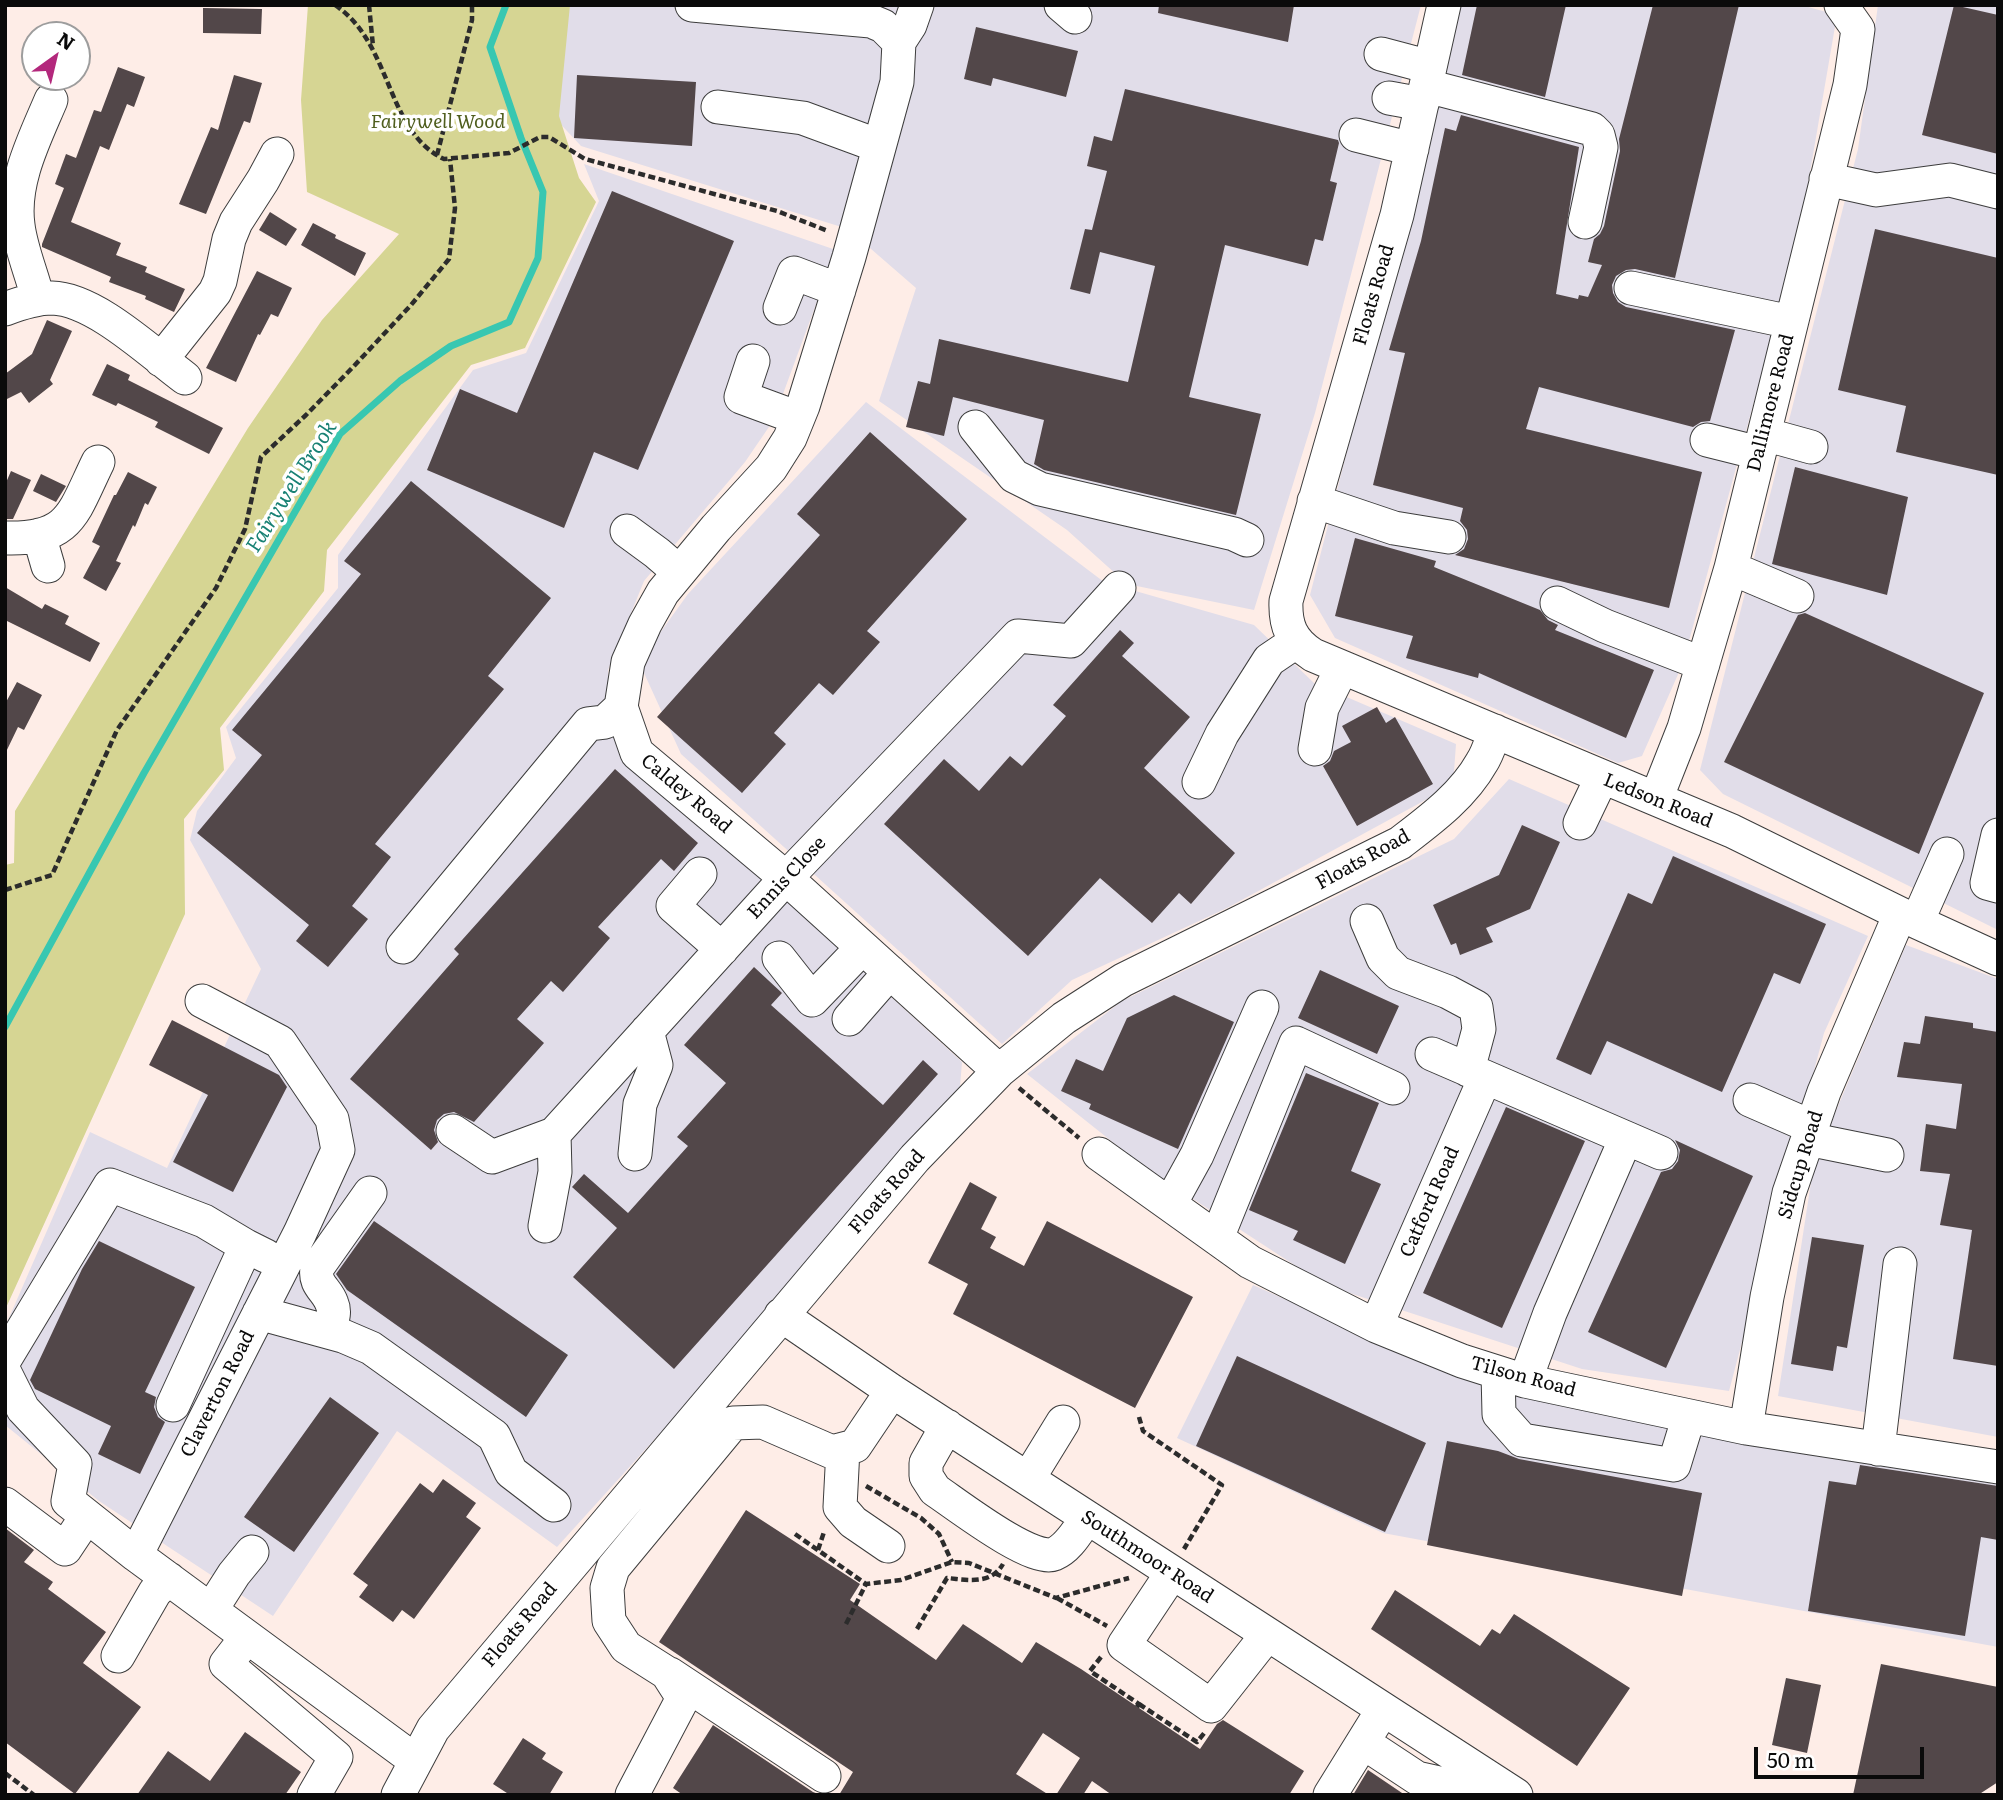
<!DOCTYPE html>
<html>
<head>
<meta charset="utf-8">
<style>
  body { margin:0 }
  #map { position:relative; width:2003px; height:1800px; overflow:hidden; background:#feede7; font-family:Literata,serif }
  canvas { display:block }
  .frame { position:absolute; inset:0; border:7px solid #0a0a0a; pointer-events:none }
  .north { position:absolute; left:21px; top:21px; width:70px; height:70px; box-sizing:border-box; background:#fff; border:2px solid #9d9d9d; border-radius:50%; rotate:34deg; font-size:19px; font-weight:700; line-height:28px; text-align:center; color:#0a0a0a }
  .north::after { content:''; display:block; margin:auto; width:24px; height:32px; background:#b3287c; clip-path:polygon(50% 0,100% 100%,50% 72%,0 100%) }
  .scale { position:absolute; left:1754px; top:1747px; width:170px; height:32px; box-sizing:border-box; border:4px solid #0a0a0a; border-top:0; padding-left:9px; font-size:21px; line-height:24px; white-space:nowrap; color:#0a0a0a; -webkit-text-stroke:5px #fff; paint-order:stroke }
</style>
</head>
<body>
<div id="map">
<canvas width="2003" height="1800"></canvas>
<div class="frame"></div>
<div class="north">N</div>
<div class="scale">50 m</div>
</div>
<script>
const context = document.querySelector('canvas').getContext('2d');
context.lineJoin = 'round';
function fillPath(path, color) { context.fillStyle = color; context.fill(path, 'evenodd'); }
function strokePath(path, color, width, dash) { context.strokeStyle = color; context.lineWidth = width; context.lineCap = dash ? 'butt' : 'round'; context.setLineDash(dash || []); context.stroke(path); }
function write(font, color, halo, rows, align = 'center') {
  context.font = font + ' Literata,serif'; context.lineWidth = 7; context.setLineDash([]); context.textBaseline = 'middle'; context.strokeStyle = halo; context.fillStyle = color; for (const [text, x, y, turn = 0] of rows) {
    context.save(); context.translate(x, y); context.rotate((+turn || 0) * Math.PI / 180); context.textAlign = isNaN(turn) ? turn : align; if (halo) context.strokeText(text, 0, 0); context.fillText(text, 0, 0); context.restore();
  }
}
fillPath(new Path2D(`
  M566,5H1421L1315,413L1254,610L1127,584L1067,530L879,401L916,288L848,229L581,146L553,116Z
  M1458,5H1801L1837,15L1799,236L1683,663L1642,756L1618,763L1335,638L1310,595L1411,203Z
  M1878,5H1998V930L1723,794L1700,770L1858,149Z
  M584,164L836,250L773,421L745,462L644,581L608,670L610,698L742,860L962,1062L960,1087L692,1398L557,1547L397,1431L273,1616L99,1501L5,1425V1327L90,1132L167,1168L261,969L190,840L197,811L236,758L226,727L338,588V555L473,370L526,353L599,201Z
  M866,402L1104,582L1254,625L1314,683L1456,744L1453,785L1227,908L1072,980L1002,1044L681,754L639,662L688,594Z
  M1509,779L1868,936L1824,1033L1729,1391L1582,1369L1325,1285L1144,1167L1027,1074L1122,1001L1454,839Z
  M1906,945L1998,979V1437L1778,1396L1814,1163Z
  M1253,1285L1437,1367L1998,1479V1647L1383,1533L1177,1438Z`), '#e1dde9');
fillPath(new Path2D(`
  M308,5H570L559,116L579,178L596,202L525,348L471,365L327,550L324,591L220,728L224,770L184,819L185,914L5,1310V865L14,863L15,811L248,428L322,320L399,234L307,192L301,100Z`), '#d6d593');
strokePath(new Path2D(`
  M5,1027L144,773L340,434L400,381L451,346L509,322L538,258L543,192L521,138L490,47L506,5`), '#38c7b1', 7);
fillPath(new Path2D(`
  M1159,5H1294L1288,42L1158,13Z
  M1477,5H1566L1545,97L1462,75Z
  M1653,5H1739L1675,278L1635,269L1626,270L1616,276L1612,285L1613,293L1618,302L1626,307L1735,330L1710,421L1701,422L1693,427L1539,387L1526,429L1702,472L1669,608L1455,555L1464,549L1468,539L1467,530L1460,521L1463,508L1373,485L1405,353L1389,350L1421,241L1445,128L1456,131L1461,115L1579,147L1556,294L1578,299L1579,295L1588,297L1602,265L1588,262L1594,239L1600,234L1604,226L1620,151L1619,139Z
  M1954,5L1998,15V154L1922,135Z
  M203,8L262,9L261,34L203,33Z
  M976,27L1078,51L1066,97L993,78L991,86L964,79Z
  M118,67L145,77L134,107L127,104L109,150L100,146L71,222L121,243L116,255L147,267L145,272L185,289L174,312L145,299L146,296L109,282L111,277L42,247V244L64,188L55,184L66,154L76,158L94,110L101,112Z
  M234,75L262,83L250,123L244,121L206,214L179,204L211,127L218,130Z
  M577,75L696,82L692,146L574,138Z
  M1125,89L1338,140L1339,143L1330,181L1337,183L1323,241L1315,239L1308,266L1225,245L1189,397L1261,414L1236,515L1044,470L1034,464L1044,420L953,397L944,436L906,427L918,381L930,384L939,339L1128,382L1155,266L1100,252L1090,294L1070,289L1085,229L1092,230L1107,171L1087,166L1094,136L1112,141Z
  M612,191L734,241L638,470L594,452L564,528L427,470L460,389L517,413Z
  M270,212L297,229L286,246L259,230Z
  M313,223L336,235L335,238L366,253L355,276L301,245Z
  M1875,229L1998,258V475L1896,452L1906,406L1838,390Z
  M257,271L292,288L278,317L271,314L260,335L258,334L236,382L206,368Z
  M47,320L72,331L50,380L53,384L29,403L21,392L5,400V374L32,354Z
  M107,364L130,375L128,380L223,428L209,454L155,427L158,422L118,403L116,406L92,395Z
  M870,432L967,519L867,631L880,642L833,695L819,683L774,733L786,744L742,793L657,717L820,535L797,514Z
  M1795,467L1908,497L1887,595L1772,564Z
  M11,471L31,480L13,519H5V485Z
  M128,472L157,487L148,505L145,503L135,527L133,525L116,561L121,563L106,591L83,578L100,546L92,542L114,495H116Z
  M41,474L66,486L56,502L33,491Z
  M411,481L551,598L488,676L504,689L375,844L391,857L352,906L368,919L328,967L296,941L309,925L197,833L262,755L232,730L361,574L344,561Z
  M1355,538L1436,561L1434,567L1540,610L1548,620L1558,625L1555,630L1654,670L1626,738L1479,673L1478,678L1406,658L1413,636L1335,616Z
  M5,587L42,609L45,604L69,616L65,624L100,643L90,662L5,620Z
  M1805,613L1984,693L1919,854L1724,762L1798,615Z
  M1120,630L1134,643L1122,656L1190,717L1144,768L1235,853L1191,904L1179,893L1152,923L1100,878L1028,956L884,824L944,759L979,791L1010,756L1022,766L1066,716L1053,705Z
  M17,682L42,695L24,730L18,727L5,754V704Z
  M1377,707L1386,723L1395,717L1433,784L1357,826L1323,766L1330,761L1334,751L1351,742L1342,726Z
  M615,769L698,843L674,871L661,859L598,927L610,938L563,992L551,981L517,1019L544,1043L474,1122L454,1112L444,1114L437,1120L434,1130L438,1142L431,1150L350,1079L459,954L454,949Z
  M1522,825L1560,842L1530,909L1486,928L1493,942L1460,955L1456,943L1451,945L1433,905L1499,875Z
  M1673,856L1826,924L1800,984L1774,973L1722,1092L1607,1041L1591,1075L1556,1059L1628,893L1652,904Z
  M754,967L782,993L771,1005L883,1105L923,1060L938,1074L674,1369L573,1277L617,1228L572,1187L584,1174L628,1213L688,1146L677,1137L726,1083L684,1045Z
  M1320,970L1399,1006L1377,1054L1298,1018Z
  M1174,995L1234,1022L1178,1149L1089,1109L1091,1104L1061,1091L1076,1059L1103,1071L1127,1018Z
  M1925,1016L1973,1023V1028L1998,1032V1366L1953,1359L1972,1230L1940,1225L1950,1174L1920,1171L1926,1124L1956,1129L1962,1084L1897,1077L1904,1042L1920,1044Z
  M172,1020L279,1075L287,1087L233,1192L173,1162L208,1095L149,1065Z
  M1306,1073L1379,1103L1351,1171L1381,1184L1345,1264L1293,1240L1298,1231L1249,1210Z
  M1506,1107L1585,1141L1502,1328L1423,1293Z
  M1675,1140L1753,1176L1666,1368L1588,1332L1661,1172L1672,1169L1678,1161L1680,1150Z
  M970,1182L997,1197L981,1229L996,1237L990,1248L1024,1266L1047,1221L1193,1297L1135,1408L953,1314L968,1284L928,1263Z
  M374,1221L568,1355L526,1417L347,1290L336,1274Z
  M1812,1237L1864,1245L1847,1348L1837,1346L1833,1371L1791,1364Z
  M99,1241L195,1287L145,1392L156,1397L154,1407L158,1417L165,1422L140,1474L98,1454L111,1426L35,1389L30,1380L82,1269Z
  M1237,1356L1426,1443L1385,1532L1196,1446Z
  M330,1397L379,1433L294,1552L244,1517Z
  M1447,1441L1498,1451L1519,1459L1702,1493L1682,1596L1427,1545Z
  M1860,1465L1998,1486V1540L1981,1537L1965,1636L1808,1611L1829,1481L1856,1485Z
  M443,1479L476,1503L466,1517L481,1528L414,1619L402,1610L393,1622L359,1597L368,1585L353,1574L420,1483L433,1493Z
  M746,1510L860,1584L850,1600L936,1660L963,1624L1022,1663L1036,1642L1081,1669L1200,1749L1217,1724L1223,1720L1304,1771L1289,1795H1112L1092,1781L1083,1795H1056L1080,1758L1043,1733L1016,1774L1049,1795H839L853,1772L659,1642Z
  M5,1528L34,1550L24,1562L53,1582L48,1589L106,1632L83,1663L141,1707L75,1794L5,1742Z
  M1395,1590L1480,1646L1492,1629L1500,1634L1514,1614L1630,1688L1577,1766L1371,1629Z
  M1881,1664L1998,1687V1782L1978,1795H1853Z
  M1786,1678L1821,1685L1807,1753L1772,1745Z
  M713,1725L813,1792L821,1795H683L673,1788Z
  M245,1732L301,1772L285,1795H137L168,1751L210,1781Z
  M523,1738L546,1753L542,1759L563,1772L549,1795H510L493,1784Z
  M1368,1770L1405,1795H1353Z`), '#524749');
const minor = new Path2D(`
  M692,5L871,21L883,26L899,42
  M917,5L910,25L899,42L897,82L849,257L803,406L790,438L771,468L716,528L663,592L645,624L628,662L621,707L637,753L786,878L999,1071
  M1061,5L1075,17
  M1444,5L1397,215L1286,601C1285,625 1291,641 1313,655L1732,831L1917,922L1998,959
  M1381,54L1430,67
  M1427,86L1592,129L1598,135L1601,147L1585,222
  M1389,98L1422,104
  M718,107L803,118L879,146
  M1356,135L1412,149
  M1826,179L1876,190L1950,180L1998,192
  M1631,288L1791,322
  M38,299C32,274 21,250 18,225C12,182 35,138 51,100
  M780,308L794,273L839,290
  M5,309C21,303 36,298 52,298C95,299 151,353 185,378
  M161,360L215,292L220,281L229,239L236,222L263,180L277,154
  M753,361L741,397L798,418
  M975,427L1014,476L1040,489L1234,534L1247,540
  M1764,434L1811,447
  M1707,440L1759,453
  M1314,501L1394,528L1449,537
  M627,531L657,553L679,572
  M39,535L48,566
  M5,538C71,540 73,513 98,462
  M1731,568L1797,596
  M1557,603L1605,626L1703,664
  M1315,749L1322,708L1342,668
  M1199,782L1222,734L1269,660L1297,641
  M1656,799L1684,728L1731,568L1850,85L1858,29L1841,5
  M1580,823L1602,777
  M1998,835L1987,883L1998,886
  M700,874L673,906L722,949
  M1367,921L1383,958L1398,973L1448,992L1476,1007L1479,1029L1468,1070
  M1917,922L1947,854
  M403,947L588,724L605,722L621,707
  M779,958L812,1000L862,948
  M849,1019L890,972
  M1432,1054L1661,1153
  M1750,1100L1812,1127
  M453,1131L492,1157L554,1134L786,878L1018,636L1071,641L1119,588
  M1808,1139L1887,1155
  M635,1154L640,1104L656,1065L647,1031
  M1099,1154L1250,1262L1376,1326L1462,1361L1525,1381L1746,1428L1998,1467
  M1170,1204L1197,1155L1262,1007
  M545,1226L555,1172L554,1134
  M1217,1238L1296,1043L1393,1088
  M259,1313L343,1336L371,1348L494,1436L511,1472L554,1505
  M781,1315L892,1391L1516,1795
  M1376,1326L1485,1078
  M329,1332C331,1323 336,1313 332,1304C327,1289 314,1286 317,1268L370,1193
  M5,1359L110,1185L204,1221L246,1246
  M5,1373L23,1409L75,1464L68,1501L136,1555L416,1761
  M1498,1373L1499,1414L1522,1440L1674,1465L1689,1416
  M1525,1381L1550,1313L1626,1138
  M173,1405L246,1246L266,1256
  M947,1426L926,1463V1476L935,1490C956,1504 1032,1563 1054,1554C1069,1548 1078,1530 1087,1518
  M1746,1428L1767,1297L1789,1193L1824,1092L1900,914
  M843,1449L840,1507L853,1522L888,1546
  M1878,1449L1900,1264
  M1028,1479L1063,1422
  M5,1504L65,1549L87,1516
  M136,1555L300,1233L338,1150L332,1119L280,1042L202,1001
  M1172,1573L1124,1645L1211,1706L1267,1635
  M211,1610L234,1574L252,1552
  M247,1637L226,1664L336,1757L314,1795
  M118,1656L155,1592L169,1579
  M670,1674L824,1776
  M1364,1743L1417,1778L1462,1788L1486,1776
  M398,1795L433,1729L915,1158L999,1071L1064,1018L1123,980L1400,843C1430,820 1463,796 1482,762C1488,753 1491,741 1495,731
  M632,1795L683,1698L667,1673L626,1647L609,1621L607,1588L613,1568L733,1423L763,1422L832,1452L855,1446L892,1391
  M1330,1795L1374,1724`);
strokePath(minor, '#3d3d3d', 35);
strokePath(new Path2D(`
  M335,5C393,44 385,131 444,159L509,153L540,137H549L585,159L777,211L828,231
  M369,5L373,46
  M437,155L472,20V5
  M5,890L52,875L117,730L216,588L245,529L261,457L306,415L354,366L411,305L449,259L455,208L450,159
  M1019,1088L1079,1138
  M1139,1417L1143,1431L1222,1485L1184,1549
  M866,1486L921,1518L939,1534L952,1562
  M795,1534L866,1584
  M818,1550L824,1532
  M1057,1598L1107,1626
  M846,1624L866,1584L901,1580L952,1562L969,1563L1056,1598L1129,1578
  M917,1629L947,1578C968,1580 991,1585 1003,1564
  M1101,1657L1090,1671L1139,1704L1137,1707
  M1139,1704L1197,1742L1205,1732
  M5,1773L34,1795`), '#2c2c2c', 4.5, [7, 3.5]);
strokePath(minor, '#fff', 33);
write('italic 19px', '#4f5e1e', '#fff', [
  ["Fairywell Wood",438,122]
]);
write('19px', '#0a0a0a', '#fff', [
  ["Floats Road",1374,295,-74],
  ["Dallimore Road",1771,403,-76],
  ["Caldey Road",686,794,40],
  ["Ledson Road",1658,801,22],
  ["Floats Road",1363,860,-29],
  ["Ennis Close",787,878,-47],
  ["Sidcup Road",1801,1165,-73],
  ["Floats Road",887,1192,-49],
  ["Catford Road",1430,1202,-66],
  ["Tilson Road",1523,1377,15],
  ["Claverton Road",218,1394,-63],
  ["Southmoor Road",1147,1557,33],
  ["Floats Road",520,1625,-50]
]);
write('italic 21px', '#188174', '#fff', [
  ["Fairywell Brook",292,487,-58]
]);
</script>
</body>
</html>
